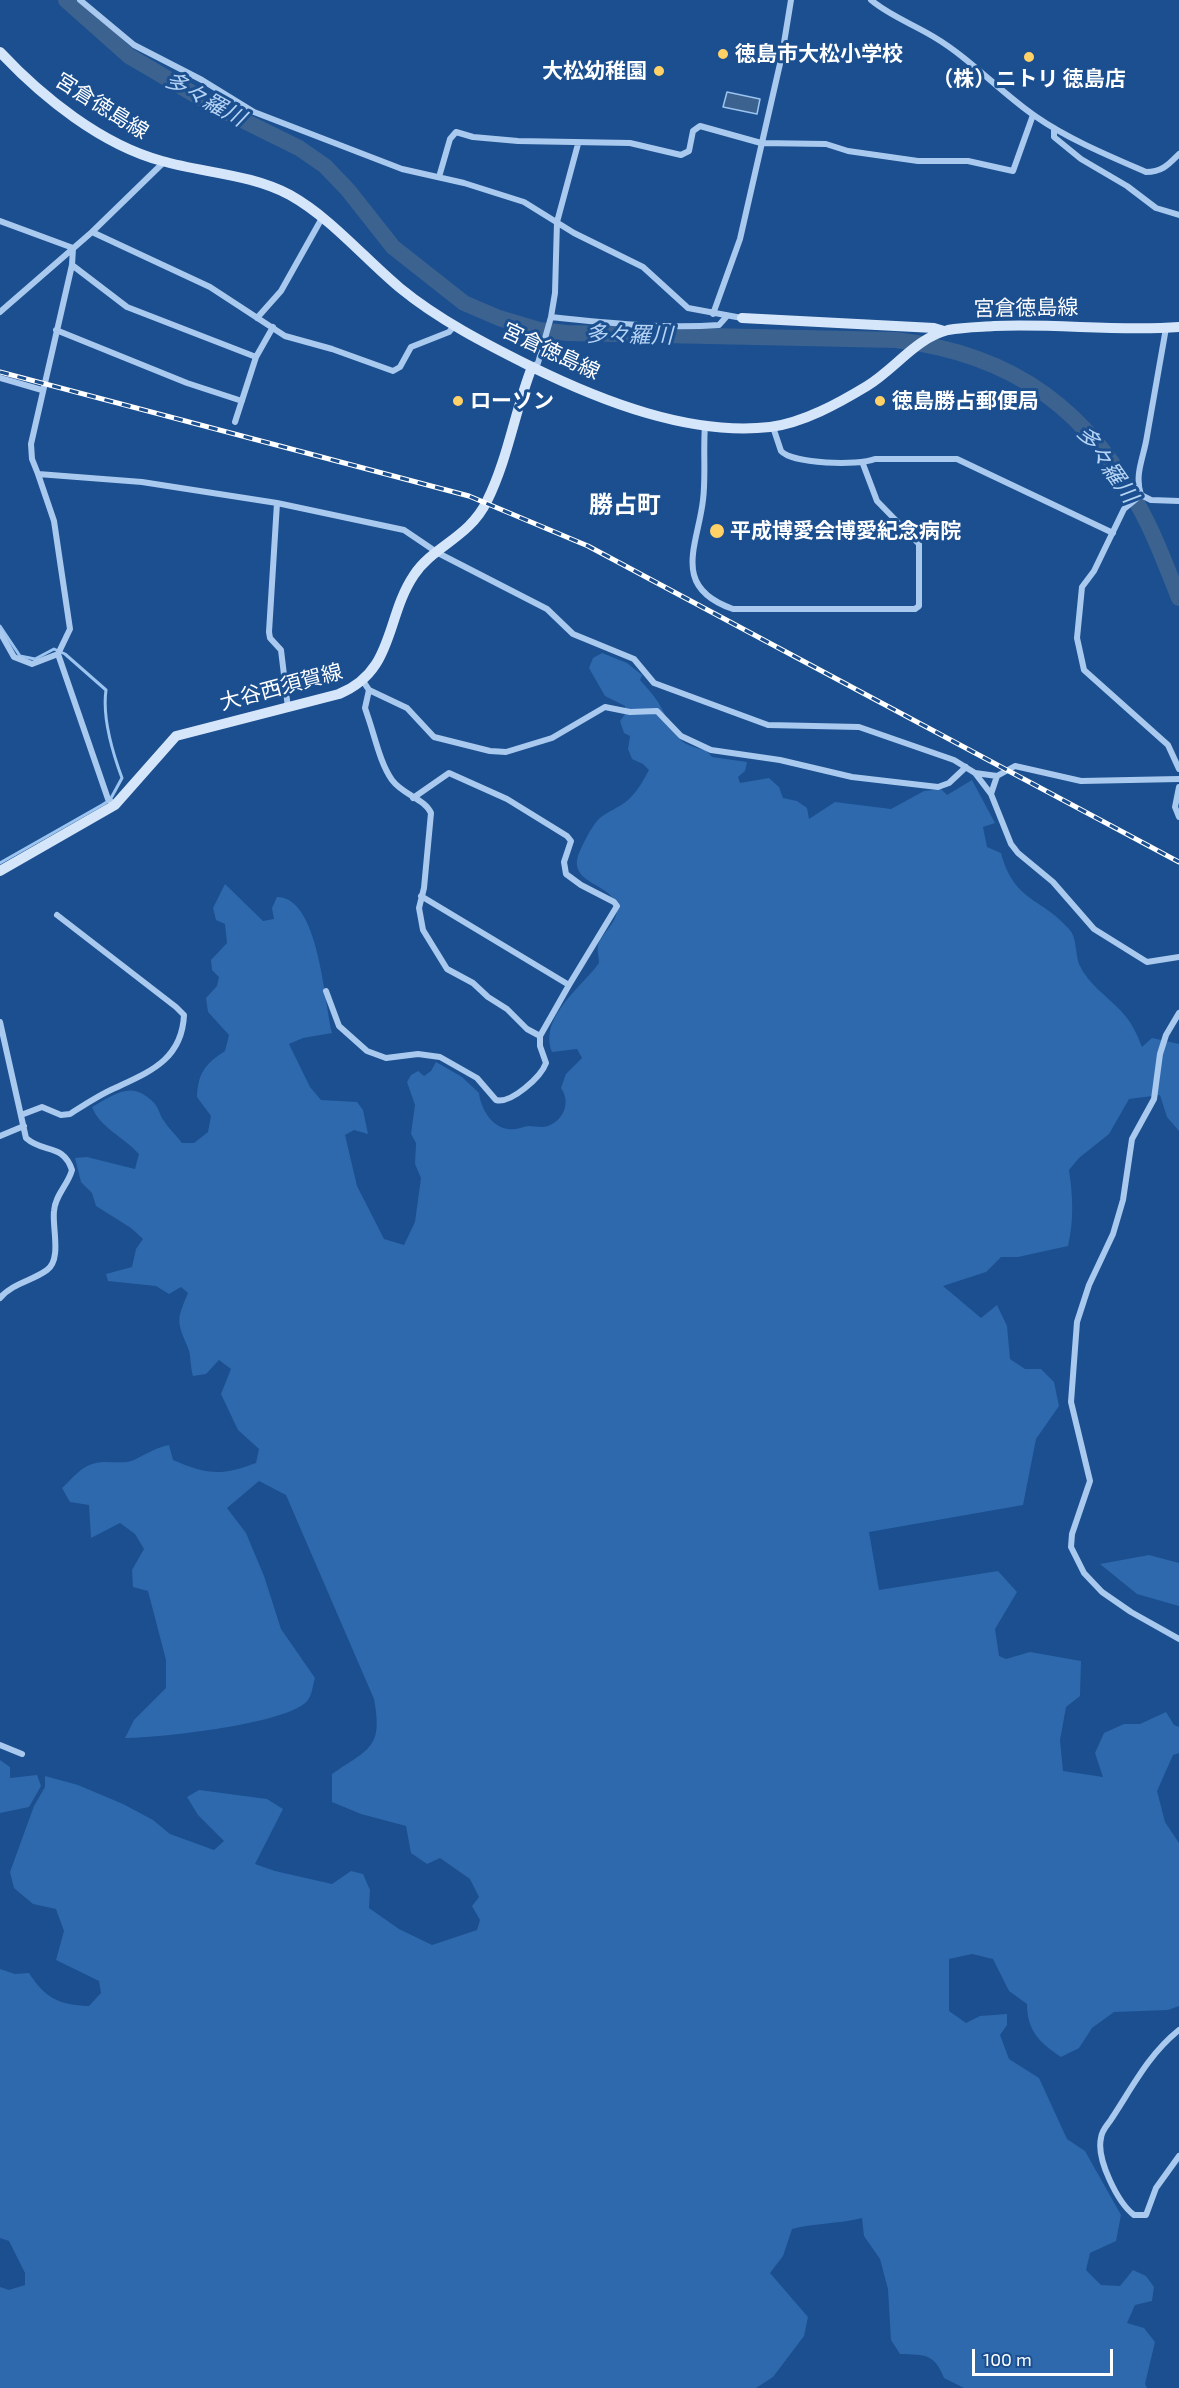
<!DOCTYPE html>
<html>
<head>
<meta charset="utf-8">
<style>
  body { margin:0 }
  #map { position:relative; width:1179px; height:2388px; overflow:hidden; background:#1b4f8f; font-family:"Exo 2",sans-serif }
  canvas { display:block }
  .scale { position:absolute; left:972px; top:2349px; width:141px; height:27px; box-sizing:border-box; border:3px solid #fff; border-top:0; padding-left:8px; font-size:18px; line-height:21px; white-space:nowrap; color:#fff; -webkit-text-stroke:4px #1b4f8f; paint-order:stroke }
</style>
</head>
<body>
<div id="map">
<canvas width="1179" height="2388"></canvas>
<div class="scale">100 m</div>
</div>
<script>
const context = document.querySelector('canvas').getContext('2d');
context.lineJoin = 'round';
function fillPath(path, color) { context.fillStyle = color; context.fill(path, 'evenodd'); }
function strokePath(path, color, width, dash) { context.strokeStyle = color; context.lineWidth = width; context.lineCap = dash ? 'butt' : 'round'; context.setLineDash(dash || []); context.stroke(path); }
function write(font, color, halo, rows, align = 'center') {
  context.font = font + ' "Exo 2","Noto Sans JP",sans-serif'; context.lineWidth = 6; context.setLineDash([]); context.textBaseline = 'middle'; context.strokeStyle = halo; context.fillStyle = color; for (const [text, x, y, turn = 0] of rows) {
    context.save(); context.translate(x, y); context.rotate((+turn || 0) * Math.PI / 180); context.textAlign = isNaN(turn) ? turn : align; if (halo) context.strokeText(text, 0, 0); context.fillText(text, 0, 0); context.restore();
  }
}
fillPath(new Path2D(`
  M602,653L627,663L642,675L640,680C646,687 653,694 658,702C674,728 671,744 706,750L712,757L747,762L745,771L738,777L740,783L769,778L779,787L783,798L797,801L807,808L809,819L835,802L891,809L924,791L941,789L947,795L972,780L995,823L983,827L987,847L1001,853C1014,902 1041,897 1069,929C1077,937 1075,953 1079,964C1088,984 1107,996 1121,1011C1131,1021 1137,1034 1142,1047L1152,1038L1179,1044V1131L1167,1117L1160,1095L1129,1099L1109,1134L1079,1158L1069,1170C1073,1196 1074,1221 1068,1246L1018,1257H1001L986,1272L943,1286L981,1318L997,1305L1007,1326L1010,1359L1025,1369H1041L1054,1382L1059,1406L1036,1439L1023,1505L869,1532L879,1590L998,1571L1017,1592L995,1629L999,1656L1006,1659L1030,1652L1081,1661L1080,1696L1066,1707L1060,1740L1063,1771L1103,1777L1095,1753L1104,1733L1124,1724H1140L1166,1712L1174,1725L1179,1727V1753L1173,1755L1157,1791L1165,1822L1179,1843V2006L1168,2010L1114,2012L1092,2028L1079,2048L1061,2057C1040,2043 1027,2031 1027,2004L1009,1991L993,1959L972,1954L949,1959V2011L966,2023L980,2016L1007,2014V2025L1000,2035L1009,2059L1039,2078L1067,2139L1085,2151L1121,2215L1116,2241L1090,2253L1086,2270L1101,2285L1120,2286L1133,2270L1146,2276L1154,2287L1152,2301L1135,2305L1127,2323L1144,2328L1155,2342L1145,2384L1147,2388H964L944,2378C934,2353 925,2355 900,2354L891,2340L888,2289L880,2259L864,2236L862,2218C838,2224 815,2223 792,2229L783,2256L770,2273L808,2317L804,2336L773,2377L756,2388H0V2287L9,2290L25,2285V2273L9,2241L0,2238V1969L15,1974L29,1973C45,1998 59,2005 89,2006L101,1993L99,1981L56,1960L64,1931L56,1909L33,1904L14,1888L10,1872L34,1806L45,1787V1776L78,1785L123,1804L153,1820L170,1834L214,1850L224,1841L198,1815L187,1797L199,1790L267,1799L283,1809L255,1864L275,1871L332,1884L351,1871L363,1874L370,1890L369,1908L399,1929L432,1945L477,1930L480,1920L472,1906L479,1897L470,1879L440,1858L427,1864L411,1853L406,1826L361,1814L332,1802V1774C370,1748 383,1748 374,1699L286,1495L259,1481L227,1508L246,1533L264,1576L281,1629L315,1678C313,1684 312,1695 308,1700C290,1724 158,1738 125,1738L134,1720L166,1688V1660L148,1591L133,1587L132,1570L144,1549L135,1534L120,1523L91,1538L89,1505L70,1502L62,1488C73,1478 81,1466 96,1463C108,1460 121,1465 134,1460C146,1454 155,1448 169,1445L173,1460C207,1475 222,1476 256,1463L259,1449L238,1430L221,1394L231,1369L219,1360L206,1374L193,1376C190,1367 191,1354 188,1348C177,1321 176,1321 188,1293L181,1287L169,1294L156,1286L108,1281L106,1274L132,1267L136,1249L143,1239L131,1228L96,1206L92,1193L81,1182L75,1158L87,1157L135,1169L139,1154C124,1137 100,1128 92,1107C116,1094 132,1079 155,1104C159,1109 160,1116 164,1121C169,1129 176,1135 182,1143H194L208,1132L211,1116L197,1097C198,1073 205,1064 225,1051L229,1035L208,1012L206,998L217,986L219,977L212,970L211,960L227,943L225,924L216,920L213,908L225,884L263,921L274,919L272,908L277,897C319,897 324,1001 332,1033L303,1038L289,1044L310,1087L321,1100L357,1102L363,1110L368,1134L354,1130L345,1135L357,1186L384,1239L404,1245L415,1222L421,1178L415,1164L416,1143L411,1134L415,1105L407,1082L411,1075L418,1071L424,1076L431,1071L436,1062L462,1077L479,1093C481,1110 494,1132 515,1129C520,1129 524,1126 529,1126C535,1126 542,1128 548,1126C564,1120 571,1102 561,1088L566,1074L582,1058L577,1049L552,1052C539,1017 581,988 599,963C599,958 597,950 598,945C602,933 618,922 617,908C615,883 566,885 579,853C584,842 589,831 597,821C605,812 619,808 628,800C637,792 643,781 649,770L643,764L632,759L628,749L630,736L624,733L620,721L625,714V706L605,696L589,668L593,658Z
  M1149,1555L1179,1563V1606L1137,1594L1100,1564Z
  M0,1760L10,1767V1778L37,1775L41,1786L29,1807L0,1813Z`), '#2e69ad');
const water = new Path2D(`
  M727,92L760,99L757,114L723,107Z`);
fillPath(water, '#3c6290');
strokePath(water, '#9cc4f0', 1.5);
strokePath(new Path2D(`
  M0,626L20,656L35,659L54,649L65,654L106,690C102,718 112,751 122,778L110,800L102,805L0,863`), '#9cc4f0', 3);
strokePath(new Path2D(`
  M66,0L129,56L216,107L299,148L325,166L348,190L393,247L464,303L499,318L539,330L567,333L896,340C1014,354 1092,411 1145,518C1158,543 1168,571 1179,598`), '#3c6290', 16);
strokePath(new Path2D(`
  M80,0L134,45L202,80L254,112L402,169L464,183L524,202L574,233L643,267L688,308L742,318
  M871,0C890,16 913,24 934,37C971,59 1000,92 1035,116C1068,139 1109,156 1146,172C1162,172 1168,165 1179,154
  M1054,128V137L1081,159L1127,186L1156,208L1179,215
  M439,177L450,139L456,132L473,137L518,141L630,143L681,155L689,151L693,131L700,126L761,143L826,144L848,151L918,161H968L1013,171L1033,115
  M0,221L73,248L72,265L31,444L32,459L38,474L142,482L277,503L404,530L438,553L547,609L573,634L634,659L654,683L768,725L859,727L954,760L975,773L997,776L1015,766L1081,781L1179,779
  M92,232L210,287L285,336L332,349L393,371L400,367L411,347L449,332L455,325
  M72,265L127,307L256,357
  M0,312L92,232L164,162
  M713,314L740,239L782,55L791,0
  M551,317C607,323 663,329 719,325L727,316
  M257,318L281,291L322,218
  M1166,328C1160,364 1153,400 1147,436C1144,457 1134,474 1141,495L1124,509L1094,571L1082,587L1077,638L1084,670L1168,745L1179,769
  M56,330L187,383L242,401
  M532,367L538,363L551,317L555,293L557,222L578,144
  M0,378L42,390
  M235,422L256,357L273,327
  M705,426C703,451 706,476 703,500C698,545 670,587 733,609H915L919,606V544L877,501L863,464
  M773,427L781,451C793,464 858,466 875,459H957L1113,533
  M1141,495L1151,500L1179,501
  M277,503L269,632L270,638L281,650L288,708
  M0,632L14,657L32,664L58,654L70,629L54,521L38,474
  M58,654L108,799L115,805
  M363,681L369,690L407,708L434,737L490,751L506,752L552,738L605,707L630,712L657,711L681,736L711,750L780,760L852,777L938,787L949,783L966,767
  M975,773L991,794L1011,844L1018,853L1053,882L1094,929L1147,962L1179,957
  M1179,787L1175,807L1179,817
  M991,794L997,776
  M413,798L449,773L507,799L567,836L571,841L564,862L566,874L581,885L614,902L617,906L569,985L421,896
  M326,991L339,1026L367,1051L386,1058L418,1054L440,1057L477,1078L496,1100C511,1104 541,1077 546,1063L540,1046V1036L527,1029L507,1009L488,997L473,983L447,969L423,930L419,908L424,888L431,813C425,799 403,795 392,780C380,763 375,737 368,717L365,708L369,690
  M1179,1013L1166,1035L1160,1054L1154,1099L1132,1139L1123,1200L1113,1234L1089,1285L1077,1322L1071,1402L1090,1481L1072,1534L1071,1547L1084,1573L1102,1592L1131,1612L1179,1639
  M0,1022L26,1138C44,1154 63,1143 72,1170C68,1185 55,1195 54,1211C52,1228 62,1259 47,1270C32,1281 13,1283 0,1298
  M540,1036L569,985
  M21,1115L42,1107L61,1115L70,1114C84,1105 99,1095 115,1088C149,1072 182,1060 184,1015L176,1007L57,915
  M0,1136L24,1126
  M0,1745L22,1754
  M1179,2030C1149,2054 1133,2086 1112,2118C1108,2125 1102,2129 1101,2138C1096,2159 1118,2203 1134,2215H1146L1156,2188L1179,2156`), '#a9c9ee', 6);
strokePath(new Path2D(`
  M0,52C42,97 102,145 162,161C204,173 251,174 290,195C331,218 364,258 400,288C439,320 486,344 530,366C601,401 690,436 770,427C803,423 839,403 867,386C895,369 916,338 948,330C963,327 979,327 994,326C1056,323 1118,332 1179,327
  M742,318L934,328L944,331
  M0,871L115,805L176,736L339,694C395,671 385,618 414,575C433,546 469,538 487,501C508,459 515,410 532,367`), '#d6e6fa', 10);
const rail = new Path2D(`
  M0,372L469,496L588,546L1179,862`);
strokePath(rail, '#fff', 5);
strokePath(rail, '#1b4f8f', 3, [9]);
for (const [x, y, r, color] of [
  [723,54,6,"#ffd166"],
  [1029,57,6,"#ffd166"],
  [659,71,6,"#ffd166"],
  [458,401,6,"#ffd166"],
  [880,401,6,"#ffd166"],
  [717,531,8,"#ffd166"]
]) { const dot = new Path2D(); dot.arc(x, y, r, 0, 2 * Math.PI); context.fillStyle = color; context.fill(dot); strokePath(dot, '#1b4f8f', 2); }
write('bold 21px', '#fff', '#1b4f8f', [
  ["徳島市大松小学校",735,54],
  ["大松幼稚園",647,71,"right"],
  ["（株）ニトリ 徳島店",1029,79,"center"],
  ["ローソン",470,401],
  ["徳島勝占郵便局",892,401],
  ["平成博愛会博愛紀念病院",730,531]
], 'left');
write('21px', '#fff', '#1b4f8f', [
  ["宮倉徳島線",102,106,32],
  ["宮倉徳島線",1026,308,-1],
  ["宮倉徳島線",551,351,25],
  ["大谷西須賀線",281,687,-15]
]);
write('italic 22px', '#b5d3f5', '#1b4f8f', [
  ["多々羅川",205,99,29],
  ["多々羅川",629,335,1],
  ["多々羅川",1107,464,55]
]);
write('bold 24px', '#fff', '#1b4f8f', [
  ["勝占町",625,505]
]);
</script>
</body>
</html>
